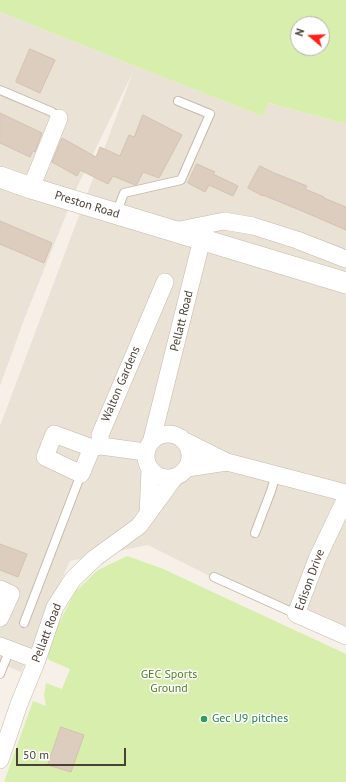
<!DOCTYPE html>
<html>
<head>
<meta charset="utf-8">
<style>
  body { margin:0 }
  #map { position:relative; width:346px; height:782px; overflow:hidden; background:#f6f0e8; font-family:"PT Sans",sans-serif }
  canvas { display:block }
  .north { position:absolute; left:290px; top:16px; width:40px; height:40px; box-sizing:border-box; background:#fff; border:1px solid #b7b3af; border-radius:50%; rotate:289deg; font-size:11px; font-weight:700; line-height:16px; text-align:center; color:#4a4036 }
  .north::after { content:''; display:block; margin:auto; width:14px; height:18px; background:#ff2116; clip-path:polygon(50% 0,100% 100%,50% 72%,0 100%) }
  .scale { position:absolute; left:16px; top:748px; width:110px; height:18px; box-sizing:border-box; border:2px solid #4a4036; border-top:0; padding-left:5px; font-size:12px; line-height:14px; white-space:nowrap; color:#4a4036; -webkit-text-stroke:3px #fff; paint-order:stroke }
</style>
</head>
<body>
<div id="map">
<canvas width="346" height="782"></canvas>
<div class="north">N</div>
<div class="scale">50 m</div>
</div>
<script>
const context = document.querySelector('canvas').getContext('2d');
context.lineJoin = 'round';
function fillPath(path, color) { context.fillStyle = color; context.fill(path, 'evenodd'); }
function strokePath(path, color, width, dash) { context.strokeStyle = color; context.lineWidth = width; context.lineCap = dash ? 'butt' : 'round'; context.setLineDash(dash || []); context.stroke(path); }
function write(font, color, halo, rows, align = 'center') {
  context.font = font + ' "PT Sans",sans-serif'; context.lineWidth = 3; context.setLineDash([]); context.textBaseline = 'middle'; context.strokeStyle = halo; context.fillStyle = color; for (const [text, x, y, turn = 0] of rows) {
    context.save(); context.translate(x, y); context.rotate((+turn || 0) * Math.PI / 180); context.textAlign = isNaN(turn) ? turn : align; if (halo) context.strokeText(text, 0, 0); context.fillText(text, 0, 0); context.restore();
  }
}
fillPath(new Path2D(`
  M0,12L135,66L262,116L268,103L346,124V644L148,545L70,561L21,672L0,663V426L133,72L78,185L25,317L0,386Z`), '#eae2d5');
fillPath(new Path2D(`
  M0,0H346V124L269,103L262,116L135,66L0,12ZM298,24H322V48H298Z
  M127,556L161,568L346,654V782H4L33,701L46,706L44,695L46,683L62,689L70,669L49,660L47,654L56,629L75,592L98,570Z`), '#d7eead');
const building = new Path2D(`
  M30,49L55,60L40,93L16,82Z
  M0,113L42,133L35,152L33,151L30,157L0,143Z
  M143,115L182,135L159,178L143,172L137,184L135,185L113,176L108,184L80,170L77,176L52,162L62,138L96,157L100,147L120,156L129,135L134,137Z
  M197,164L215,172L213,174L238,186L233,196L209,185L205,192L188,183Z
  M260,166L274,173L307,186L305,189L324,197V198L346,207V230L302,211L263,195V196L248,188Z
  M0,221L52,243L44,263L0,244Z
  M0,544L27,554L18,577L0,570Z
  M61,727L84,735L71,772L48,765Z`);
fillPath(building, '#dccdbf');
strokePath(building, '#d4c2ae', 1);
const service = new Path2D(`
  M0,90L52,112L59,118
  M116,214L124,193L181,180L210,114L178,101
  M255,533L271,491L276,475
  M214,577L296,614
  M24,623L81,474
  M0,674L10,649`);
const minor = new Path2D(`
  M31,188L59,118
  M175,231L224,221L253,226L297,240L346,259
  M146 456a22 22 0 1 1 44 0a22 22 0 1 1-44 0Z
  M152,439L202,239
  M185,441L227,462L346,493
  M101,446L100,435L165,282
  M92,448L81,474L45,457L54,434L92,448L101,446L145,452
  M187,468L227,462
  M346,498L317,559L296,614L346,636
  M148,514L150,470
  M0,589L11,594L0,618
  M0,646L37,660
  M0,760L19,704L37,660L55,607L73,579L95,558L139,526L174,478`);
const tertiary = new Path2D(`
  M0,177L31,188L346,283`);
strokePath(service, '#c5baac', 10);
strokePath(minor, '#c5baac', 18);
strokePath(tertiary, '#c5baac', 22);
strokePath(service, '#fff', 8);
strokePath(minor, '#fff', 17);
strokePath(tertiary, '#fff', 21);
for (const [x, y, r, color] of [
  [204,719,4,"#2e9e5b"]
]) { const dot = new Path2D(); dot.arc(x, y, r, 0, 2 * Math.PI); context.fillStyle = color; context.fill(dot); strokePath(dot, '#fff', 1.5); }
write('12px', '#4a4036', '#fff', [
  ["Preston Road",87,205,17],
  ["Pellatt Road",182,321,-76],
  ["Walton Gardens",121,384,-67],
  ["Edison Drive",310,580,-70],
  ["Pellatt Road",47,633,-69]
]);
write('12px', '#508321', '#fff', [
  ["GEC Sports",169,675],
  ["Ground",169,689]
]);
write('12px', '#27864d', '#fff', [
  ["Gec U9 pitches",212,719]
], 'left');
</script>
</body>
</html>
